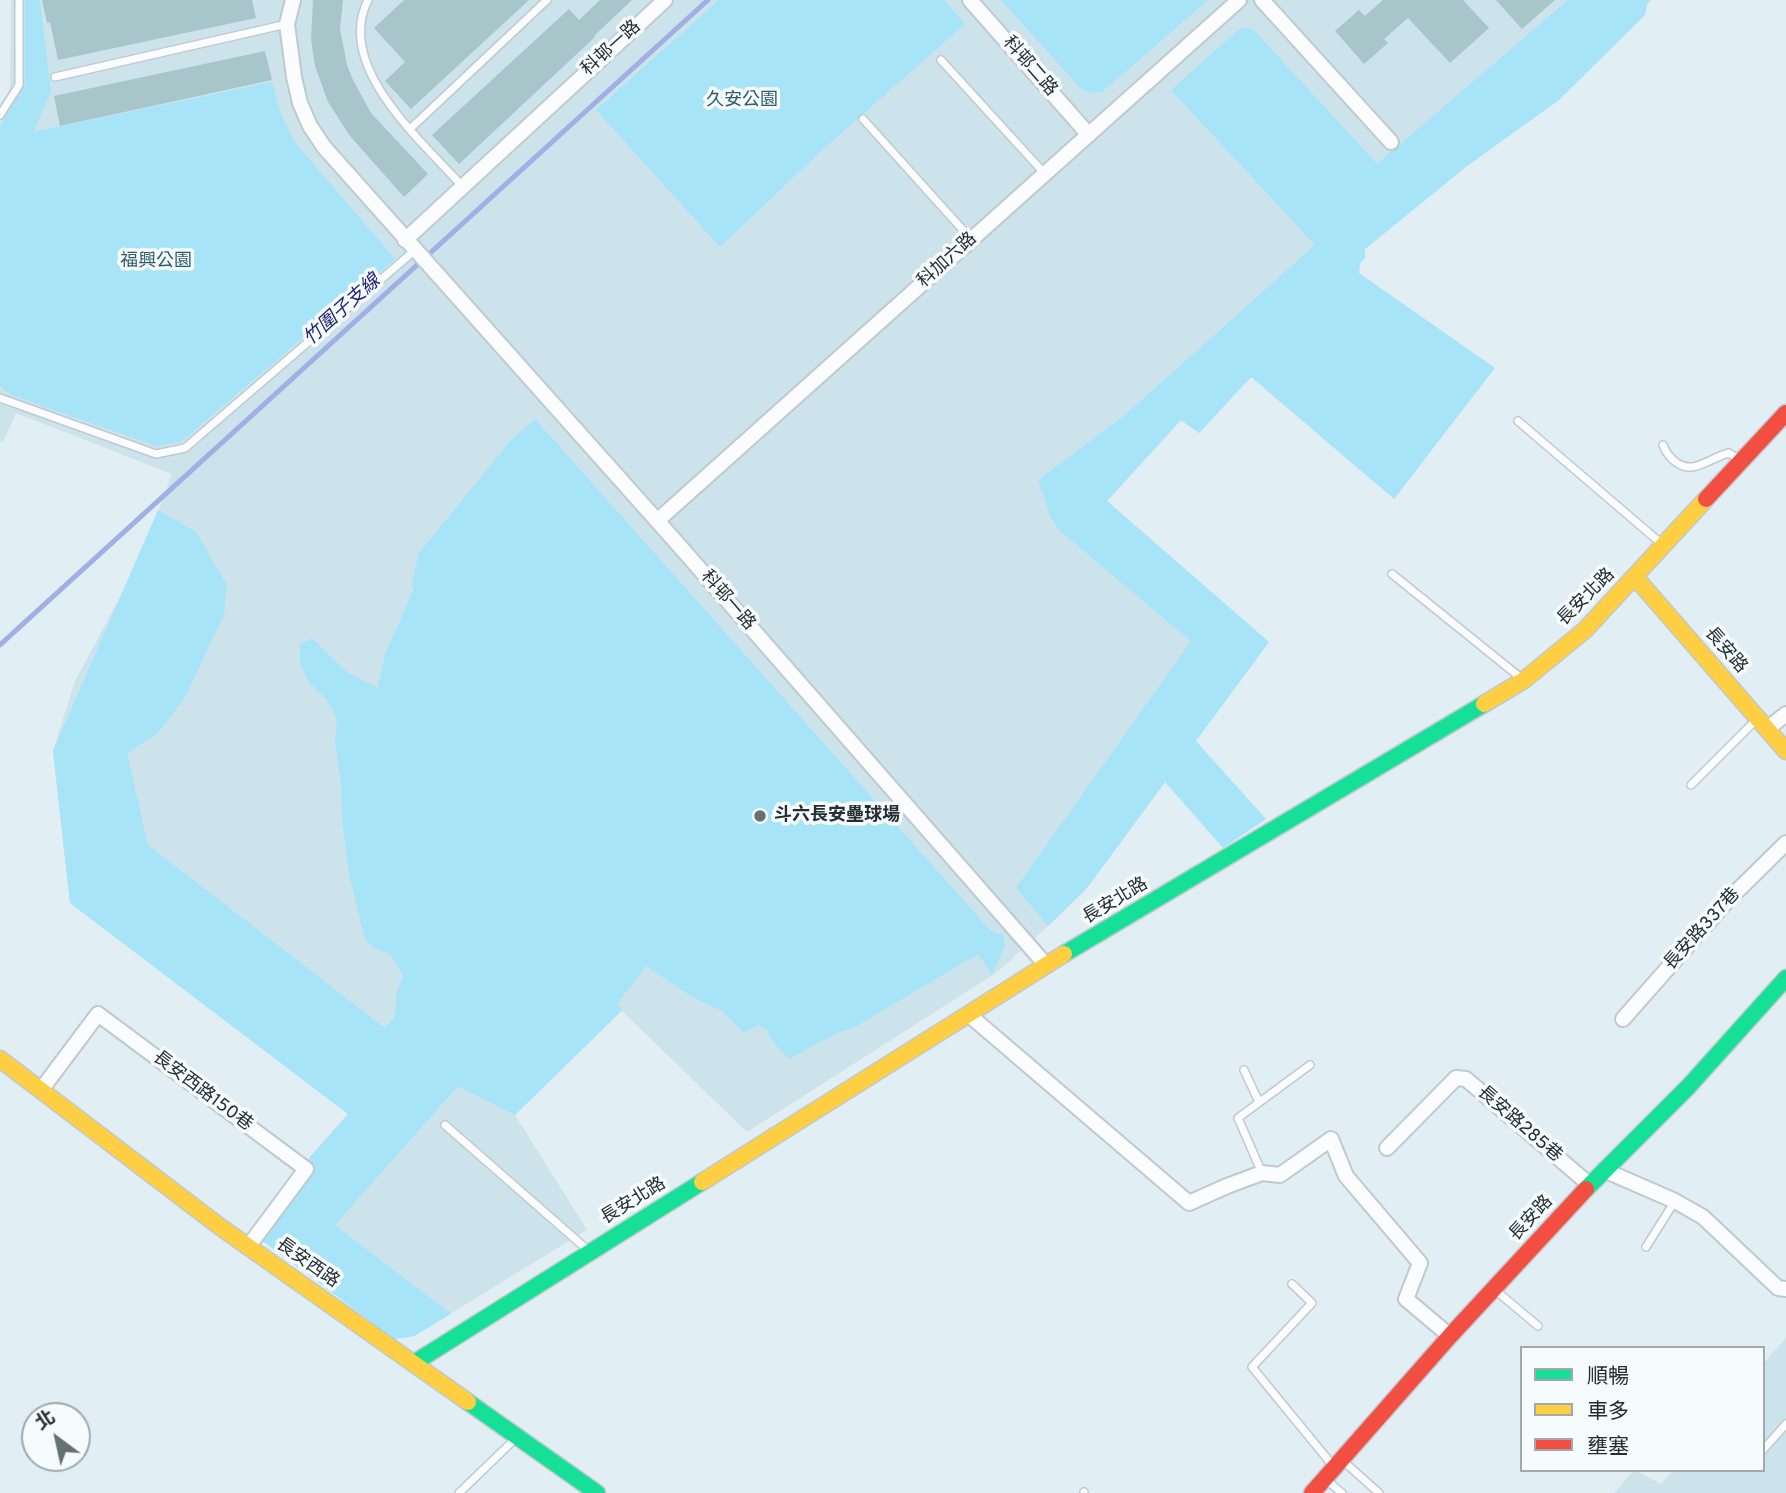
<!DOCTYPE html>
<html>
<head>
<meta charset="utf-8">
<style>
  body { margin:0 }
  #map { position:relative; width:1786px; height:1493px; overflow:hidden; background:#e1eef3; font-family:Overpass,"Noto Sans TC",sans-serif }
  canvas { display:block }
  .legend { position:absolute; left:1520px; top:1346px; width:245px; height:126px; box-sizing:border-box; background:#f6fbfd; border:2px solid #a2a9ab; margin:0; padding:9px 12px; list-style:none; font-size:21px; color:#242d30 }
  .legend li { display:flex; align-items:center; gap:14px; height:35px }
  .legend b { width:35px; border:2px solid #a2a9ab }
  .north { position:absolute; left:21px; top:1402px; width:70px; height:70px; box-sizing:border-box; background:#f6fbfd; border:2px solid #a2a9ab; border-radius:50%; rotate:327deg; font-size:19px; font-weight:700; line-height:28px; text-align:center; color:#242d30 }
  .north::after { content:''; display:block; margin:auto; width:24px; height:32px; background:#667174; clip-path:polygon(50% 0,100% 100%,50% 72%,0 100%) }
</style>
</head>
<body>
<div id="map">
<canvas width="1786" height="1493"></canvas>
<ul class="legend">
<li><b style="height:9px;background:#16e098"></b>順暢</li>
<li><b style="height:9px;background:#ffcf43"></b>車多</li>
<li><b style="height:9px;background:#f24e42"></b>壅塞</li>
</ul>
<div class="north">北</div>
</div>
<script>
const context = document.querySelector('canvas').getContext('2d');
context.lineJoin = 'round';
function fillPath(path, color) { context.fillStyle = color; context.fill(path, 'evenodd'); }
function strokePath(path, color, width, dash) { context.strokeStyle = color; context.lineWidth = width; context.lineCap = dash ? 'butt' : 'round'; context.setLineDash(dash || []); context.stroke(path); }
function write(font, color, halo, rows, align = 'center') {
  context.font = font + ' Overpass,"Noto Sans TC",sans-serif'; context.lineWidth = 7; context.setLineDash([]); context.textBaseline = 'middle'; context.strokeStyle = halo; context.fillStyle = color; for (const [text, x, y, turn = 0] of rows) {
    context.save(); context.translate(x, y); context.rotate((+turn || 0) * Math.PI / 180); context.textAlign = isNaN(turn) ? turn : align; if (halo) context.strokeText(text, 0, 0); context.fillText(text, 0, 0); context.restore();
  }
}
fillPath(new Path2D(`
  M11,0H1651L1647,4L1645,15L1559,100L1467,166L1365,249V258L1360,263L1359,272L1251,377L1199,433L1181,420L1107,501L1269,642L1087,888L1057,918L996,973L747,1132L622,1011L515,1115L587,1230L414,1336L394,1339L263,1241L312,1172L309,1158L348,1114L70,903L53,751L75,681L140,560L172,474L16,413L3,442L0,441V105L10,89Z
  M1786,1338V1493H1614L1634,1470L1661,1484L1673,1470H1763V1364Z`), '#cce3ec');
fillPath(new Path2D(`
  M25,0H40L51,92L33,132L272,82L280,111L293,140L395,259L181,442L156,446L11,395L0,386V126L25,84Z
  M719,0H944L965,24L821,151L720,247L596,110Z
  M1001,0H1208L1102,92L1092,93L1082,90Z
  M1568,0H1651L1647,4L1645,15L1559,100L1467,166L1365,249V258L1360,263L1359,273L1495,368L1394,499L1251,377L1199,433L1181,420L1107,501L1269,642L1196,741L1266,819L1223,848L1165,782L1087,888L1048,926L1016,888L1191,641L1060,531L1051,518L1038,480L1125,415L1315,245L1171,90L1236,32L1242,28L1253,29L1377,164Z
  M535,419L990,930L1003,935L1005,945L992,975L978,954L855,1027L835,1034L789,1059L775,1044L766,1029L758,1025L744,1033L722,1011L692,997L646,966L617,1004L622,1010L515,1115L458,1086L335,1225L451,1314L414,1336L394,1339L263,1241V1238L312,1172L309,1158L348,1114L70,903L53,751L158,510L196,532L227,585L224,614L186,696L158,733L127,753L148,845L385,1028L395,1016L396,996L403,975L390,954L372,947L364,936L349,874L342,819L341,783L335,743L337,718L327,700L308,681L300,662V644L312,638L348,673L378,688L385,654L413,591L412,583L419,553L511,440Z`), '#a8e4f8');
strokePath(new Path2D(`
  M0,645L708,0`), '#a1afe4', 5);
fillPath(new Path2D(`
  M42,0H252L256,18L58,60L50,22L47,23Z
  M313,0H343L340,29L347,65L353,80L371,113L428,174L404,197L350,136L328,102L315,66L311,39Z
  M404,0H529L411,109L385,81L405,62L374,28Z
  M600,0H632L594,36L595,37L459,164L432,135L569,9L579,20Z
  M1383,0H1463L1489,28L1450,63L1408,18L1384,39L1388,43L1364,64L1335,31L1359,10L1365,16Z
  M1496,0H1555L1522,29Z
  M265,51L272,80L60,126L54,96Z`), '#a8c6c9');
const lane = new Path2D(`
  M368,0C334,67 423,142 462,186
  M941,60L1045,174
  M55,77L287,24
  M0,115L19,85V0
  M863,119L971,239
  M410,129L547,0
  M0,398L156,454L185,448L414,251
  M1518,421L1663,545
  M1663,445C1666,453 1670,458 1677,463C1694,475 1711,457 1729,453L1741,461
  M1392,574L1521,678
  M1691,785L1757,719
  M1244,1070L1259,1102
  M445,1125L590,1252
  M1262,1173L1238,1118L1310,1065
  M1646,1247L1675,1201
  M1292,1284L1312,1303L1252,1367L1334,1467
  M1494,1289L1538,1326
  M1763,1450L1786,1424
  M1342,1460L1379,1493
  M1325,1479L1342,1493
  M1084,1492V1493
  M459,1493L516,1438`);
const street = new Path2D(`
  M293,0L287,24L294,77L300,103L310,126L324,147L676,542L1046,965
  M970,0L1089,135
  M1262,0L1391,142
  M405,240L665,0
  M657,521L1239,0
  M1767,729L1786,714
  M968,1014L1189,1203L1227,1186L1262,1173L1280,1175L1331,1139L1346,1176L1420,1263L1406,1299L1450,1336
  M1623,1019L1727,901L1786,843
  M41,1090L98,1014L306,1169L248,1247
  M1387,1148L1456,1078L1466,1079L1590,1185
  M1604,1170L1675,1201L1703,1217L1778,1288L1786,1289`);
const fast = new Path2D(`
  M1064,954L1484,704
  M1586,1189L1689,1086L1786,978
  M414,1363L702,1182
  M468,1402L597,1493`);
const slow = new Path2D(`
  M1635,577L1786,751
  M1484,704L1524,680L1585,630L1706,499
  M0,1059L219,1226L468,1402
  M702,1182L1064,954`);
const jam = new Path2D(`
  M1706,499L1786,413
  M1312,1493L1450,1336L1586,1189`);
strokePath(lane, '#bfc9ce', 10);
strokePath(street, '#bfc9ce', 18);
strokePath(fast, '#bfc9ce', 19);
strokePath(slow, '#bfc9ce', 19);
strokePath(jam, '#bfc9ce', 19);
strokePath(lane, '#fafcfd', 7);
strokePath(street, '#fafcfd', 14);
strokePath(fast, '#16e098', 16);
strokePath(slow, '#ffcf43', 16);
strokePath(jam, '#f24e42', 16);
for (const [x, y, r, color] of [
  [760,816,7,"#667174"]
]) { const dot = new Path2D(); dot.arc(x, y, r, 0, 2 * Math.PI); context.fillStyle = color; context.fill(dot); strokePath(dot, '#f6fbfd', 2.5); }
write('18px', '#242d30', '#f6fbfd', [
  ["科邨一路",612,49,-42],
  ["科邨二路",1029,67,49],
  ["科加六路",948,261,-42],
  ["長安北路",1587,598,-45],
  ["科邨一路",727,601,49],
  ["長安路",1725,651,49],
  ["長安北路",1116,902,-31],
  ["長安路337巷",1703,930,-48],
  ["長安西路150巷",202,1092,37],
  ["長安路285巷",1519,1125,41],
  ["長安北路",634,1202,-32],
  ["長安路",1532,1219,-47],
  ["長安西路",307,1264,35]
]);
write('18px', '#2d5b6b', '#f6fbfd', [
  ["久安公園",742,101],
  ["福興公園",156,262]
]);
write('bold 18px', '#242d30', '#f6fbfd', [
  ["斗六長安壘球場",774,816]
], 'left');
write('italic 19px', '#1f1f74', '#f6fbfd', [
  ["竹圍子支線",343,311,-42]
]);
</script>
</body>
</html>
